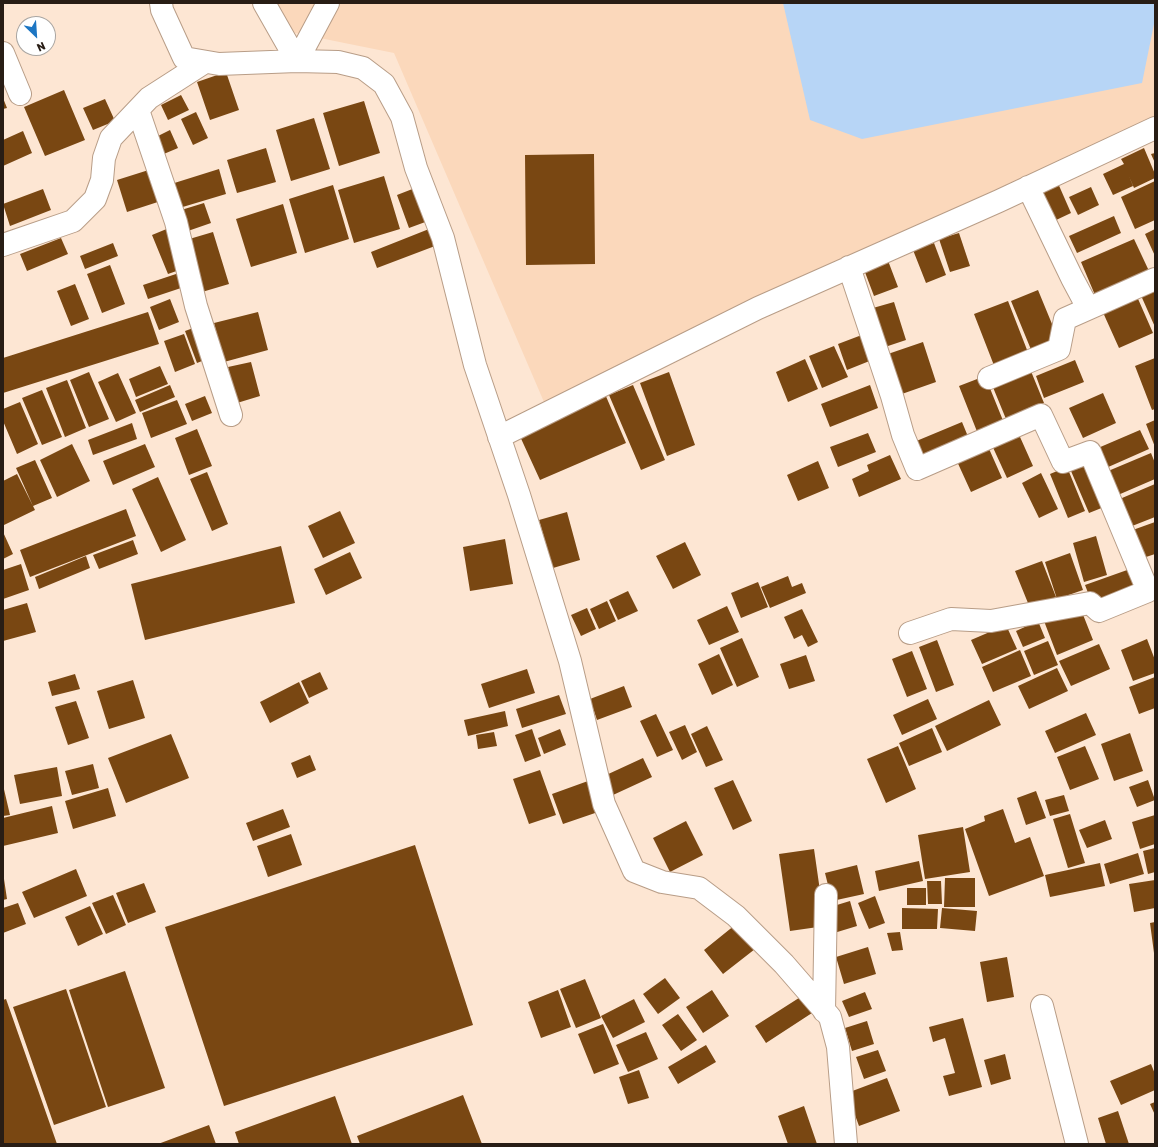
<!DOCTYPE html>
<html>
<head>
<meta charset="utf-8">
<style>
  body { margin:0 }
  #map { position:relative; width:1158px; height:1147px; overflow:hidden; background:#fde6d3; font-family:Rubik,sans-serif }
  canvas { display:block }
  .frame { position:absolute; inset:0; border:4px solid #281d15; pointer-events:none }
  .north { position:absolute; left:16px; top:16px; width:40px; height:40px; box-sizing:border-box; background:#fff; border:1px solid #a9a5a1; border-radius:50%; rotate:155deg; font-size:11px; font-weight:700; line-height:16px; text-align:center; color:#281d15 }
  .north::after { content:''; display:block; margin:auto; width:14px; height:18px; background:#1d76c3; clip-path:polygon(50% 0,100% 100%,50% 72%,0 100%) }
</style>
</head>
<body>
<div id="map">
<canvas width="1158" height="1147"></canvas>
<div class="frame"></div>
<div class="north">N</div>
</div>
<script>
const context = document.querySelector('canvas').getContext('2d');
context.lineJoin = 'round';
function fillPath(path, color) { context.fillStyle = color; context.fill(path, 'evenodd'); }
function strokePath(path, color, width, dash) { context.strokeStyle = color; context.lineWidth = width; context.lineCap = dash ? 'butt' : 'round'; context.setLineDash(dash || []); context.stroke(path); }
fillPath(new Path2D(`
  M273,3H1155V117L544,402L394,53L295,33Z`), '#fbd8bb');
fillPath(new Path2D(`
  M783,3H1155V19L1142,83L862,139L810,120Z`), '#b7d5f6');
fillPath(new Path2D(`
  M226,72L239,110L210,120L197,82Z
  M64,90L85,140L45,156L24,107Z
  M181,95L189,110L168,120L161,105Z
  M3,98L7,108L3,109Z
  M105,99L115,121L93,130L83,108Z
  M364,101L380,153L339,166L323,113Z
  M196,112L208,138L193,145L181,119Z
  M314,118L330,169L291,181L276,130Z
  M170,130L178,148L159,156L152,139Z
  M23,131L32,153L3,166V140Z
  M266,148L276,182L237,193L227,160Z
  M1144,148L1155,174V178L1134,188L1129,176L1133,186L1113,195L1103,174L1124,164L1121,159Z
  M1155,153V163L1151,154Z
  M594,154L595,264L526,265L525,155Z
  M155,168L164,200L127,212L117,180Z
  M219,169L226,194L176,209L168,185Z
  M384,176L400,229L354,243L338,190Z
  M1057,181L1071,213L1054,221L1040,189Z
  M1155,181V220L1135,229L1121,197Z
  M333,185L349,239L305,253L289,199Z
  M1091,187L1099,205L1078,215L1069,197Z
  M415,188L428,221L409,228L397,195Z
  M43,189L51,210L10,226L3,204Z
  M204,203L211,223L185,232L178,211Z
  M283,204L297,253L251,267L236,219Z
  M1114,216L1121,233L1077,253L1069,236Z
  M169,228L185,268L168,274L152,235Z
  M429,229L435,246L377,268L371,252Z
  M1155,229V256L1145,234Z
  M213,232L229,284L202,292L186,240Z
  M959,233L970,266L950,272L939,239Z
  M61,238L68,254L27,271L20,254Z
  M1134,239L1149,271L1095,295L1081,262Z
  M113,243L118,256L85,269L80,256Z
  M934,243L946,275L926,283L913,250Z
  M887,258L898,287L874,296L863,267Z
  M110,265L125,304L102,313L87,274Z
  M185,271L190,285L148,299L143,285Z
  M75,284L89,319L71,326L57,291Z
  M1155,284V327L1139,291Z
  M1038,290L1059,341L1032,352L1011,301Z
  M1135,292L1153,333L1119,348L1101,308Z
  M170,299L179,322L159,330L150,307Z
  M1008,301L1029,355L995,368L974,314Z
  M894,302L906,340L885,347L873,308Z
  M148,312L159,344L3,393V358Z
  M258,312L268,350L224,362L214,323Z
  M199,326L212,357L197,363L185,331Z
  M867,333L877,358L847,370L838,344Z
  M184,334L195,364L175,372L164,341Z
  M923,342L936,382L899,395L885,355Z
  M834,346L848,377L822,388L809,356Z
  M1155,358V409L1152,410L1135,366Z
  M805,359L818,389L788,402L776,372Z
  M1075,360L1084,382L1044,398L1036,376Z
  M251,362L260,396L237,403L228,367Z
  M1028,364L1044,403L1006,419L990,380Z
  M160,366L168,384L136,397L129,379Z
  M89,372L109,419L89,427L70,380Z
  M669,372L695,445L667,456L640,383Z
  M118,373L136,413L116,422L98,382Z
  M985,376L1004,423L978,434L959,386Z
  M67,380L86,428L65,437L46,388Z
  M170,385L175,397L140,412L135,400Z
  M633,385L665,460L641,470L609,395Z
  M870,385L878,408L830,427L821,404Z
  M42,390L62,437L42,445L22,398Z
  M1103,393L1116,423L1083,438L1069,408Z
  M605,394L626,443L540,480L518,432Z
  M205,396L212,413L192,421L185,404Z
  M177,400L187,424L151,438L142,413Z
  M20,402L38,444L17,454L3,421V409Z
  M1155,420V447L1146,424Z
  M962,422L969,439L921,459L914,442Z
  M132,423L137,439L93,455L88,440Z
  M1016,428L1033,466L1007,478L990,441Z
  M197,429L212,466L189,475L175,438Z
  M1140,430L1149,449L1106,468L1098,448Z
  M868,433L876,452L838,467L830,447Z
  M986,442L1002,478L971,492L955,457Z
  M72,444L90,481L57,497L40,460Z
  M145,444L155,467L113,485L103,461Z
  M1151,453L1155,463V479L1111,498L1101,474Z
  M890,455L901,479L859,497L852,479L869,471L867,465Z
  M1087,456L1109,505L1089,513L1068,464Z
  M35,460L52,498L33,506L16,468Z
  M818,461L829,488L798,501L787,475Z
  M1067,467L1085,511L1068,518L1050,474Z
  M207,472L228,524L212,531L190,479Z
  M1041,473L1058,509L1039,518L1022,483Z
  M17,474L35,510L4,525L3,481Z
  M158,477L186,540L161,552L132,489Z
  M1155,484V517L1127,528L1115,501Z
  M126,509L136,536L30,577L20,550Z
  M340,511L355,543L323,558L308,526Z
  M567,512L580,560L553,568L539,520Z
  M1155,522V554L1140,559L1130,531Z
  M3,532L13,554L3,559Z
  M1096,536L1107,575L1084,582L1073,543Z
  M505,539L513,584L470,591L463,547Z
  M133,540L138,554L99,569L93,555Z
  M685,542L701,575L673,589L656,556Z
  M281,546L295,603L145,640L131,584Z
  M350,552L362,578L326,595L314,569Z
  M1070,553L1083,590L1057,599L1045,562Z
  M86,556L90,568L39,589L35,577Z
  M1042,561L1056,597L1030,608L1015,571Z
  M21,564L29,590L3,599V570Z
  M1130,569L1137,587L1092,603L1085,585Z
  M788,576L792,587L802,583L806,593L770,608L761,587Z
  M758,582L768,607L741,618L731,593Z
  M628,591L638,611L618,620L609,600Z
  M607,601L616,621L599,629L590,609Z
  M27,603L36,632L3,641V610Z
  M727,606L739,632L709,645L697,620Z
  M1080,607L1093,640L1057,655L1044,621Z
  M587,608L596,629L581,636L571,615Z
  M802,609L818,642L808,647L802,635L794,639L784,617Z
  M1038,621L1045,638L1023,647L1016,631Z
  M1006,625L1017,649L982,664L971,640Z
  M742,638L759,677L737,687L720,648Z
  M1147,639L1155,660V673L1133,681L1121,650Z
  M937,640L954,685L936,692L919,647Z
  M1048,641L1058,665L1034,675L1024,651Z
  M1099,644L1110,669L1071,686L1059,661Z
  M1020,650L1031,676L993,692L982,667Z
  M912,651L927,689L907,697L892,659Z
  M719,654L733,685L712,695L698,664Z
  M806,655L815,681L789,689L780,664Z
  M1057,668L1068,691L1029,709L1018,686Z
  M527,669L535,693L489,708L481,684Z
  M320,672L328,689L309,698L301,681Z
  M75,674L80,689L52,696L48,682Z
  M1155,677V708L1139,714L1129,687Z
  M133,680L145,718L109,729L97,691Z
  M299,682L309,703L270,723L260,702Z
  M624,686L632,707L597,720L590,699Z
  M559,695L566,714L522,728L516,709Z
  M928,699L937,719L902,735L893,715Z
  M989,700L1001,725L947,751L935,726Z
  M76,701L89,738L68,745L55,707Z
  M505,711L508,726L468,736L464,720Z
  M1086,713L1096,735L1055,753L1045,731Z
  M656,714L673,750L657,757L640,721Z
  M685,725L697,752L682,760L669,732Z
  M707,726L723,760L706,767L691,734Z
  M932,728L942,752L909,766L899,743Z
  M532,729L541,756L525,762L515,735Z
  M560,729L566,745L544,754L538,738Z
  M494,732L497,746L478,749L476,735Z
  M1130,733L1143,771L1114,781L1101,744Z
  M171,734L189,778L126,803L108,758Z
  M898,746L916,789L886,803L867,759Z
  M1085,746L1099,779L1070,790L1057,757Z
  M310,755L316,770L297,778L291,763Z
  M643,758L652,777L613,795L604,776Z
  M93,764L99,788L72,795L65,771Z
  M57,767L62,796L20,804L14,775Z
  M540,770L556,815L529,824L513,779Z
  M733,780L752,821L733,830L714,788Z
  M1148,780L1155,800L1137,807L1129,787Z
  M588,781L598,812L563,824L552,794Z
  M3,785L10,815L3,816Z
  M108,788L116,816L73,829L65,801Z
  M1036,791L1046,818L1026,825L1017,798Z
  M1064,795L1069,811L1050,816L1045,800Z
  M52,806L58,833L3,846V818Z
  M283,809L290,827L253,841L246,823Z
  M1003,809L1015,843L1030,837L1044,876L989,896L965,829L985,821L984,816Z
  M1070,814L1085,863L1068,868L1053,819Z
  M1155,815V844L1140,849L1132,822Z
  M1105,820L1112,839L1087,848L1079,830Z
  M686,821L703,855L670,872L653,838Z
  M963,827L970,872L925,879L918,835Z
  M291,834L302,865L268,877L257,846Z
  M415,845L473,1025L224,1106L165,927Z
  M1155,848V872L1148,874L1143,851Z
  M814,849L825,926L790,931L779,854Z
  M1138,853L1144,874L1110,884L1104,864Z
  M919,861L923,881L879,891L875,871Z
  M1100,863L1105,886L1050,897L1045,875Z
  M857,865L864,894L832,901L825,873Z
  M76,869L87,896L34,918L22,892Z
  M945,878H975V907H944Z
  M3,879H4L7,899L3,900Z
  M1155,880V908L1134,912L1129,884Z
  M927,881H941L942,904H928Z
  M144,883L156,912L128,923L116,893Z
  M907,888H926V905H907Z
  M113,895L126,925L106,934L92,903Z
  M875,896L885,923L869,929L858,903Z
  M850,901L857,926L834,933L827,908Z
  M18,903L26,924L3,933V908Z
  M90,906L103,934L78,946L65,917Z
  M902,908L938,909L937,929H902Z
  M942,908L977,911L975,931L940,928Z
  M1155,922V953H1154L1150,923Z
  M735,925L755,949L723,974L704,950Z
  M900,932L903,950L892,951L887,933Z
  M868,947L876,974L844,984L836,957Z
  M1007,957L1014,997L987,1002L980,962Z
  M125,971L165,1088L108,1107L69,990Z
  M665,978L680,998L658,1014L643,994Z
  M585,979L601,1018L576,1028L560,989Z
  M66,989L106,1107L54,1125L13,1007Z
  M558,990L571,1027L541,1038L528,1002Z
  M712,990L729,1016L703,1033L686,1007Z
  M865,992L872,1009L849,1017L842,1001Z
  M802,996L812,1013L766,1043L755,1026Z
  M6,999L57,1144H3V1000Z
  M634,999L645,1022L613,1038L601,1016Z
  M678,1014L697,1040L681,1051L662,1025Z
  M963,1018L982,1087L949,1096L943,1076L955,1073L945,1038L933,1042L929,1027Z
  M867,1021L874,1044L852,1051L845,1028Z
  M603,1024L619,1064L594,1074L578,1034Z
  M646,1032L658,1059L628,1072L616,1045Z
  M706,1045L716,1062L678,1084L668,1067Z
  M878,1050L886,1071L864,1079L856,1057Z
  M1005,1054L1011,1079L991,1085L984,1060Z
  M1151,1064L1155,1074V1090L1121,1105L1110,1081Z
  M639,1070L649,1098L628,1104L619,1077Z
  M887,1078L900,1111L859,1126L847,1093Z
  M463,1095L482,1144H360L357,1136Z
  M335,1096L352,1144H239L235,1132Z
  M1155,1102V1115L1150,1104Z
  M804,1106L817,1144H788L778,1116Z
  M1118,1111L1129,1144H1106L1098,1118Z
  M209,1125L216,1144H158Z`), '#794712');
const minor = new Path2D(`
  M161,3L162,10L184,58L219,64L297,61L338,62L363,68L384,84L402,117L416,168L443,238L475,365L519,495L570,661L604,804L634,871L662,882L699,888L736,916L784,964L830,1017L838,1047L846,1144
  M264,3L297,61L328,3
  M3,53L20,94
  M138,110L176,222L196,306L231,415
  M1028,187L1072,278L1088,308
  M3,245L73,221L95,199L102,180L104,158L111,138L149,98L205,62
  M849,267L892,396L903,435L917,469L1041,415L1063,462L1090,452L1148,591L1099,611L1090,603L991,621L951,619L910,633
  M989,378L1059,349L1065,319L1155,279
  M499,437L758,308L999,201L1155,128
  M1042,1006L1077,1144
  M824,1011L826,895`);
strokePath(minor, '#b89d87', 24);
strokePath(minor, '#fff', 22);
</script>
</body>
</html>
